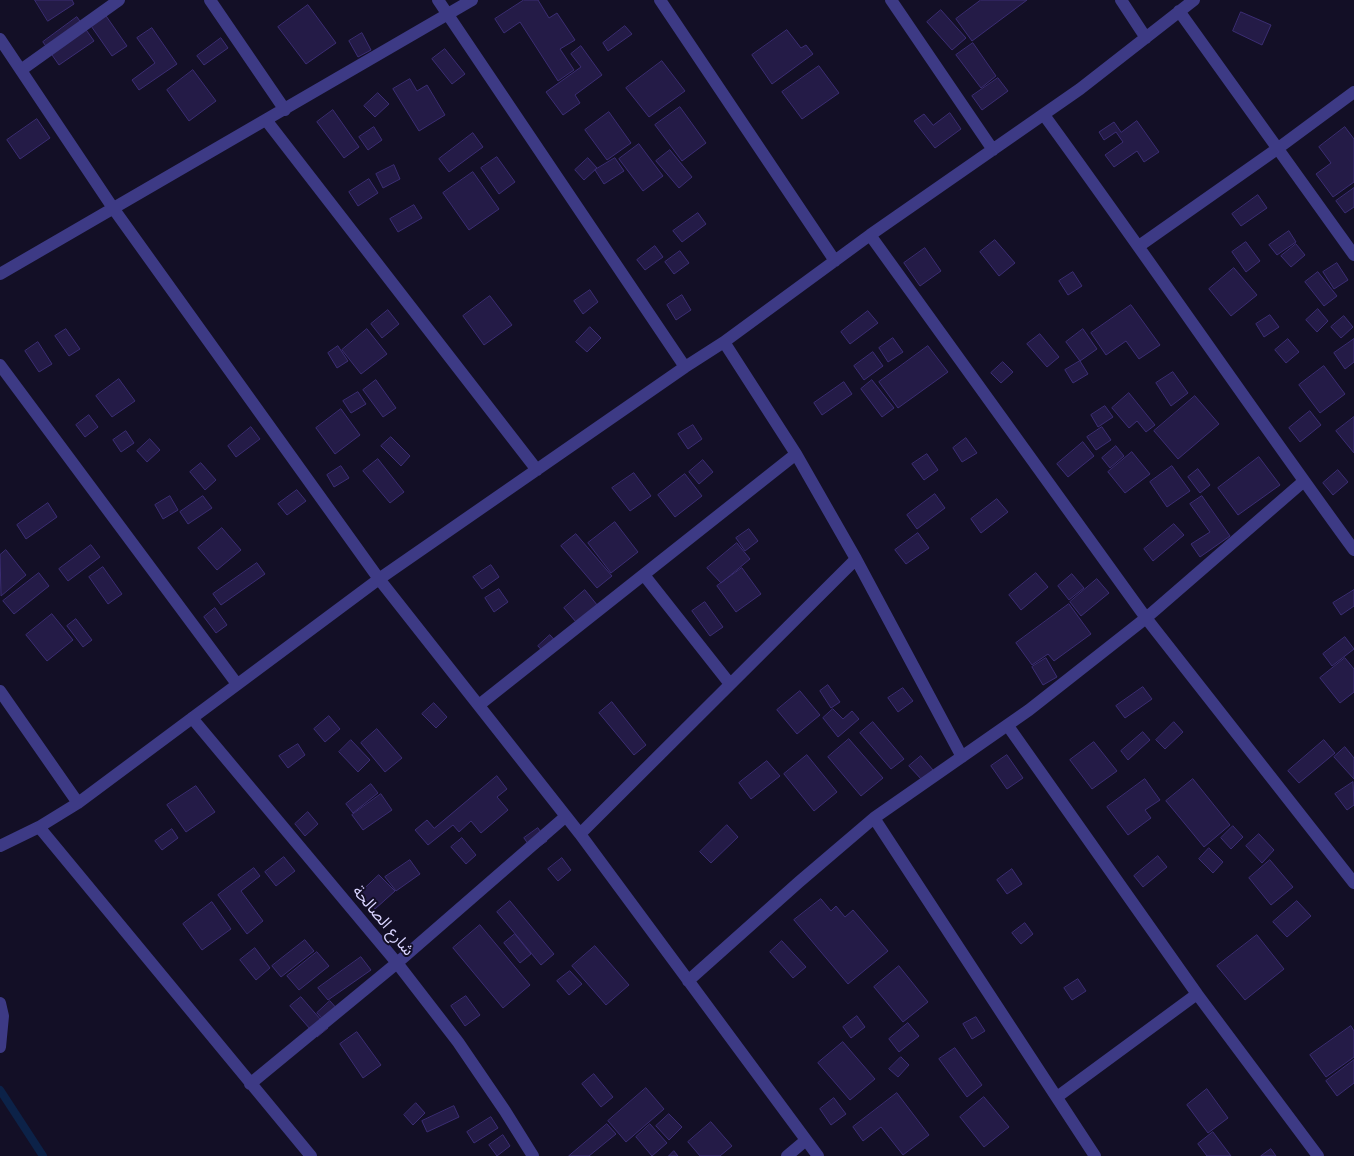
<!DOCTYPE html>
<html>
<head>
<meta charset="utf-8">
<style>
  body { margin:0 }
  canvas { display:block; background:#130f26 }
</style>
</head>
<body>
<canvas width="1354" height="1156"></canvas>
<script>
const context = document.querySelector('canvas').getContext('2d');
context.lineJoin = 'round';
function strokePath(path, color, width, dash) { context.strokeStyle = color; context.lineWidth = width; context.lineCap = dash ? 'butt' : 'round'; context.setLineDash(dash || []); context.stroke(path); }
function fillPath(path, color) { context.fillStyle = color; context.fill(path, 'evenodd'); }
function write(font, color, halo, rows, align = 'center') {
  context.font = font + ' "PT Sans","Noto Sans Arabic",sans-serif'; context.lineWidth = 4; context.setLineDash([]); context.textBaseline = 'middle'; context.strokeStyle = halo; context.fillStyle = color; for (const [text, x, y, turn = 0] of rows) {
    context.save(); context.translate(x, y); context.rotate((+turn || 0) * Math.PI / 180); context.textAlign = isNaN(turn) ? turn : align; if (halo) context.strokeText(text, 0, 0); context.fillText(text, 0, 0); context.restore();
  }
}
strokePath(new Path2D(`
  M0,1090L43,1156`), '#0c2248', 8);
const building = new Path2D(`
  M35,0H72L74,4L48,21Z
  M524,0H538L549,18L557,13L575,40L560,49L574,70L558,81L520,22L504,33L495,19Z
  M981,0H1027L972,41L956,19Z
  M308,5L336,43L306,64L278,27Z
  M941,10L966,38L952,50L927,22Z
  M1241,12L1271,25L1262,45L1233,31Z
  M104,13L127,46L112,56L89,23Z
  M77,17L94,41L59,65L43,42Z
  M625,26L632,34L608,51L603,43Z
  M152,28L177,64L139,90L132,80L155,63L137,38Z
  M787,30L801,48L806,45L813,54L772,84L752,55Z
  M362,33L371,50L358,57L349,41Z
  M221,38L228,48L204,65L197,56Z
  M973,43L996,76L981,88L956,55Z
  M581,46L602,75L575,95L580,103L563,115L546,92L581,67L571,54Z
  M445,49L465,74L452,84L432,59Z
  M662,61L685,91L649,117L626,88Z
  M819,66L839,93L802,119L782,92Z
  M193,70L216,101L189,121L167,90Z
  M998,78L1008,91L982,110L972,96Z
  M410,79L417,91L427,85L445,115L419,131L393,89Z
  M378,93L389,104L375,117L364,106Z
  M680,107L706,143L682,161L655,125Z
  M333,110L359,147L344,158L317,122Z
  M609,112L631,143L607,160L585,130Z
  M950,113L961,129L935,148L914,121L924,114L933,125Z
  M37,119L50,138L20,159L7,140Z
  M1137,121L1159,152L1144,162L1137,151L1114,167L1105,155L1123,142L1116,132L1104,140L1099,132L1114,122L1121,132Z
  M374,127L382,140L368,150L359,137Z
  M1345,127L1354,139V182L1333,197L1316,174L1331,163L1319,147Z
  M473,133L483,147L449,172L439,159Z
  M639,144L663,176L643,191L619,159Z
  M670,150L692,177L679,188L656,161Z
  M497,157L515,182L499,194L481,168Z
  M588,158L597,168L584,180L575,170Z
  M615,158L624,171L604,184L595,170Z
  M394,165L400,179L383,188L376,174Z
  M473,172L499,209L469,230L443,193Z
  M369,179L378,193L358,206L349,192Z
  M1354,188V207L1345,213L1336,201Z
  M1258,195L1267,208L1241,226L1232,214Z
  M414,205L422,218L398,232L390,219Z
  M698,213L706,224L682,242L673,231Z
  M1289,231L1296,242L1277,255L1269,245Z
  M995,240L1015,263L999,276L980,252Z
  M1246,242L1260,261L1246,272L1232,252Z
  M1296,244L1305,255L1291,267L1281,256Z
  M655,246L663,257L645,270L637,260Z
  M925,248L941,271L920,286L904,263Z
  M680,251L689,263L674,274L665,262Z
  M1337,263L1348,280L1334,289L1323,272Z
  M1234,268L1257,295L1231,316L1209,289Z
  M1073,272L1082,286L1068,295L1059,281Z
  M1318,272L1337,296L1324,306L1305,282Z
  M590,290L598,302L583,314L574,301Z
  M682,295L691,310L676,320L667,305Z
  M490,296L512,325L484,345L463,316Z
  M1131,305L1160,345L1139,359L1126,341L1106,355L1091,333Z
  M1318,309L1328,321L1317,332L1306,320Z
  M388,310L399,324L382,338L371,324Z
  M868,311L878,323L850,344L841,332Z
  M1270,315L1279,327L1264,337L1256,324Z
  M1344,316L1353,327L1341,338L1331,327Z
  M590,327L601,338L587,352L576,342Z
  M66,329L80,349L69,356L55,336Z
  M367,329L387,354L361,374L342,350Z
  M1083,329L1097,349L1080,361L1066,342Z
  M1040,334L1059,357L1047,367L1027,344Z
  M893,338L903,352L888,362L879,348Z
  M1288,339L1299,352L1286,363L1275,350Z
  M1354,339V362L1345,369L1334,353Z
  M38,342L52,364L39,372L25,351Z
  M338,346L348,361L337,368L328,353Z
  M928,346L948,372L898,408L879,382Z
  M873,352L883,366L864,380L854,366Z
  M1080,361L1088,374L1073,383L1065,370Z
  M1003,362L1013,372L1001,383L991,373Z
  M1324,366L1345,394L1320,413L1299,385Z
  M1173,372L1188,393L1171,406L1156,383Z
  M119,379L135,401L112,417L96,396Z
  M376,380L396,408L383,417L363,390Z
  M872,380L894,408L882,417L861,389Z
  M844,382L852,394L822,415L814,403Z
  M358,392L366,404L351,413L343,401Z
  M1129,393L1155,425L1146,432L1137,421L1129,428L1112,408Z
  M1195,396L1219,424L1178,459L1154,431Z
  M1105,406L1113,417L1098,427L1091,415Z
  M341,409L360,435L335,454L316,428Z
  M1310,411L1321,425L1300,442L1289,428Z
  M89,415L98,427L85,437L76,425Z
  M1354,417V453L1336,431Z
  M693,425L702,439L688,449L678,434Z
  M251,427L260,439L236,457L228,446Z
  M1102,427L1111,440L1096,450L1087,437Z
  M126,431L134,443L121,452L113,440Z
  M391,437L410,456L401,466L381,446Z
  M966,438L977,453L962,462L953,448Z
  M150,439L160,450L147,462L137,451Z
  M1083,442L1094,456L1068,477L1057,464Z
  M1116,446L1124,456L1110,468L1102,458Z
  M1132,452L1150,474L1125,493L1108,472Z
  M927,454L938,470L924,480L912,464Z
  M1259,457L1280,485L1238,515L1218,488Z
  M378,459L404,492L390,503L363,471Z
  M703,460L713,472L699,484L689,472Z
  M201,463L216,480L205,490L190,472Z
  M341,466L349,478L334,487L327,475Z
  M1172,466L1190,491L1167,507L1150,482Z
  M1198,469L1210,485L1200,493L1188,477Z
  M1338,470L1348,482L1333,495L1323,483Z
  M634,473L651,496L630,511L612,488Z
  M685,474L702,496L675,517L658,495Z
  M297,490L306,501L287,515L278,504Z
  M935,494L945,508L917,529L907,515Z
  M170,496L178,510L163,519L155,505Z
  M203,496L212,508L188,524L180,512Z
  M1202,496L1230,536L1200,557L1191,544L1210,532L1190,504Z
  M997,499L1008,512L981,533L971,519Z
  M48,503L57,517L26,539L17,525Z
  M615,522L638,552L611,573L588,543Z
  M1174,524L1184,535L1153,561L1144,549Z
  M222,528L241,550L217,570L198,548Z
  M749,529L758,541L745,551L736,538Z
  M918,533L929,548L906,564L895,550Z
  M576,534L612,576L597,588L561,546Z
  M737,543L750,559L721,583L707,568Z
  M91,545L100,557L68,581L59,569Z
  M6,550L26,575L1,596L0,555Z
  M257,563L265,574L221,605L213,594Z
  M491,565L499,577L482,589L473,577Z
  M103,567L122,594L108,604L89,577Z
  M742,568L761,594L736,612L717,586Z
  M39,573L49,586L14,614L3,601Z
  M1036,573L1048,587L1021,610L1009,595Z
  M1072,574L1084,588L1069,600L1058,586Z
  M1097,579L1109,593L1081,616L1070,602Z
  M499,589L508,602L494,612L485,598Z
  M585,590L602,611L582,629L564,608Z
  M1354,590V606L1341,615L1333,603Z
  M705,602L723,627L710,636L692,611Z
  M1069,604L1091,634L1054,661L1048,654L1032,665L1016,643Z
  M215,608L227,625L216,633L204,617Z
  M52,614L73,640L47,661L26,635Z
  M76,619L92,640L83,647L67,626Z
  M550,635L559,645L547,656L538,646Z
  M1345,637L1354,649L1332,666L1323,654Z
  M1046,658L1057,677L1043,685L1032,667Z
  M1345,658L1354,669V692L1340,703L1320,678Z
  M828,685L840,702L831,708L820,691Z
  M1143,687L1152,699L1125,718L1116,706Z
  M903,688L913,701L898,712L888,698Z
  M800,691L820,715L797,734L777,710Z
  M612,702L646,745L634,755L599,713Z
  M434,703L447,717L436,728L422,714Z
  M833,709L843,719L852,711L859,719L838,737L823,718Z
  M329,716L340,729L325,742L314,729Z
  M873,722L904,759L891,769L860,733Z
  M1174,722L1183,732L1165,749L1156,740Z
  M377,729L402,758L385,772L361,743Z
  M1143,732L1150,740L1128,760L1121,751Z
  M849,739L883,778L861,796L828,757Z
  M351,740L370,760L358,772L339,752Z
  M1324,740L1335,753L1299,783L1288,771Z
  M1094,742L1117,771L1092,789L1070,760Z
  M298,744L305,755L288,768L279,756Z
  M1345,747L1354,758V779L1334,757Z
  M807,755L837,792L814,811L784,774Z
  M1007,755L1023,778L1007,789L991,766Z
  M921,756L933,770L922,780L909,766Z
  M767,761L780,776L751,799L739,783Z
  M497,776L507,789L497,797L508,810L481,833L471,821L459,832L453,825L428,845L415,830L427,820L434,828Z
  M1145,779L1160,800L1145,810L1151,818L1128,835L1107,807Z
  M1193,779L1230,825L1204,847L1166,801Z
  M1353,782L1354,805L1347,810L1335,794Z
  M371,784L378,793L353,813L346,804Z
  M196,786L215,812L186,832L167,805Z
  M381,794L392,810L363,830L352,815Z
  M308,812L318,824L305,836L295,824Z
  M727,825L738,837L711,863L700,852Z
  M1233,826L1243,837L1231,849L1221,838Z
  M538,828L547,841L533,851L524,838Z
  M172,829L178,838L162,850L155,841Z
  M1259,834L1274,850L1262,863L1246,846Z
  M462,838L476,855L466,864L451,847Z
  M1209,848L1223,862L1213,873L1199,859Z
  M1158,856L1167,867L1143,887L1134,876Z
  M284,857L295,871L276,886L265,872Z
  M562,858L571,870L558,881L548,869Z
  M410,860L420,874L396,891L385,877Z
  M1270,860L1293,887L1271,905L1249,878Z
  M254,868L260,876L241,891L263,921L247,934L218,895Z
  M1012,869L1022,884L1007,894L997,880Z
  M379,875L395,891L375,909L360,893Z
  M821,899L831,911L836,906L845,917L853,910L888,951L848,984L794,920Z
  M510,901L554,954L541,965L497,912Z
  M1297,901L1311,916L1287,937L1273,922Z
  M212,902L231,929L202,950L183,924Z
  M1025,923L1033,934L1021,944L1012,933Z
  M480,925L530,985L503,1008L453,948Z
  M515,934L531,954L520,963L504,943Z
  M1257,935L1284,969L1245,1000L1217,966Z
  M305,940L314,951L281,977L272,966Z
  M782,941L806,967L793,978L770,952Z
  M595,946L629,985L606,1005L572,966Z
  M255,948L270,968L256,980L240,960Z
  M317,952L329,966L299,990L287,976Z
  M361,957L371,970L328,1000L318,988Z
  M899,966L928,1002L903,1022L874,987Z
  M570,971L582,984L569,995L557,981Z
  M1078,979L1086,991L1072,1000L1064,988Z
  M466,996L480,1015L465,1026L451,1006Z
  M301,997L328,1028L317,1037L290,1006Z
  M330,1001L339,1011L326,1023L317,1013Z
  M857,1016L865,1027L851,1038L843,1027Z
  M976,1017L985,1031L972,1039L963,1024Z
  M908,1023L919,1036L899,1052L889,1039Z
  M1351,1026L1354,1031V1057L1326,1077L1310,1055Z
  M357,1032L381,1065L363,1078L340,1044Z
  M843,1042L875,1079L850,1100L818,1063Z
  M955,1048L982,1085L967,1097L939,1059Z
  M901,1057L909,1065L898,1077L889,1069Z
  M1354,1060V1083L1337,1096L1326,1081Z
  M594,1074L613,1097L601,1107L582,1084Z
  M646,1088L664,1109L626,1142L608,1121Z
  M1207,1089L1228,1118L1208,1133L1187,1105Z
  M897,1093L929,1135L903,1155L881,1127L863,1141L853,1127Z
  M984,1097L1009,1127L984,1147L960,1117Z
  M834,1098L846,1114L831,1125L820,1109Z
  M416,1103L425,1113L413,1125L404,1115Z
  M454,1106L459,1117L427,1132L422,1121Z
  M669,1114L682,1127L669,1140L656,1126Z
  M491,1117L498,1128L474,1143L467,1132Z
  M711,1122L732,1146L720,1156H700L688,1142Z
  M607,1124L616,1134L589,1156H569Z
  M650,1124L667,1143L652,1156L636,1137Z
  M1213,1132L1231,1156H1207L1198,1144Z
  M503,1135L510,1146L497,1156L489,1145Z
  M1271,1149L1276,1156H1261Z
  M674,1151L678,1156H669Z`);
fillPath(building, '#241b47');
strokePath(building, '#3b2d73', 1);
strokePath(new Path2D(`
  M210,0L285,110
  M438,0L685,367
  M660,0L835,261
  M891,0L993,150
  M1121,0L1146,38
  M1179,11L1354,255
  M0,39L113,208L379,579L580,834L818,1156
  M21,70L119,0
  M1044,115C1149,259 1249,406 1354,550
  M266,120L537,470
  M870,235L1146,618L1354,883
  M1139,246L1277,149L1354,92
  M0,274L472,0
  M724,342L796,454L856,559L962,757
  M0,365L237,684
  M644,575L730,684
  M0,691L78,803
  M479,705L796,454
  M192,718L397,963L458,1042L505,1111L533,1156
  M1008,726L1197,994
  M874,818L1095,1156
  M39,827L311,1156
  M580,834L856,559
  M0,846L39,827L78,803L379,579L685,367L724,342L870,235L1080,89L1194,0
  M688,981L799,882L874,818L1029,710L1146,618L1304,481
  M0,1003L3,1016L0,1047
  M250,1084L397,963L565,817
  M1057,1097L1197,994L1318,1156
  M787,1156L806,1140`), '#3d3a85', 12);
write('16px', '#d9d4ff', '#130f26', [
  ["شارع الصالحة",383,921,50]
]);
</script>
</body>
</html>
